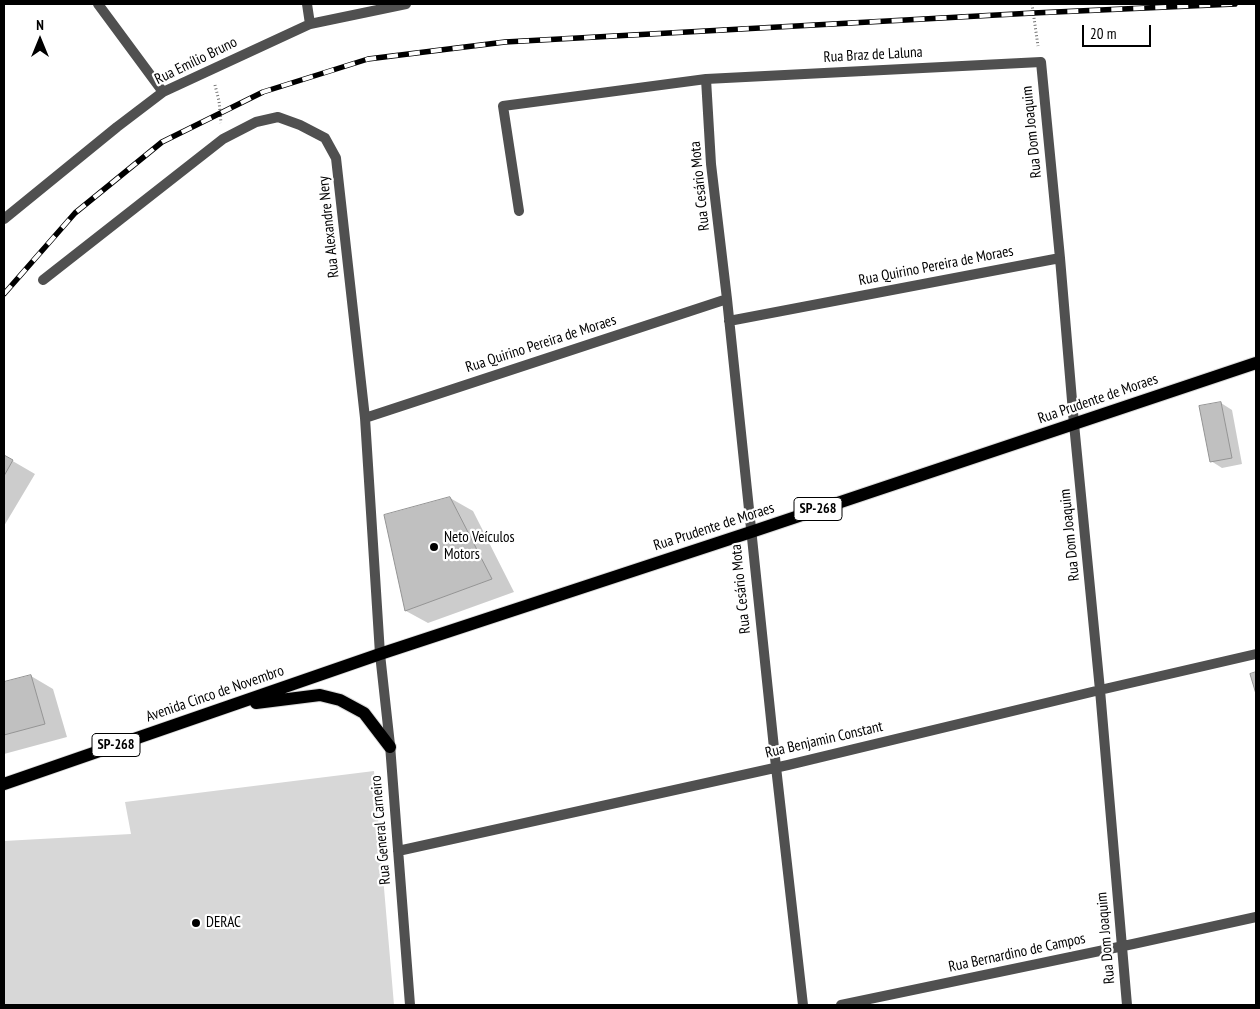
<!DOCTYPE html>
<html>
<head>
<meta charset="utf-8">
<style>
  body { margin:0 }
  #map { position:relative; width:1260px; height:1009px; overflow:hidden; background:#fff; font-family:"PT Sans Narrow",sans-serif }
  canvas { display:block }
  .frame { position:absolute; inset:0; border:5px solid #000; pointer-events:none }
  .north { position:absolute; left:15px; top:15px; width:50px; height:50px; -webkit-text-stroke:4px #fff; paint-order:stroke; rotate:0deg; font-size:14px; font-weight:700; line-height:20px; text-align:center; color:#000 }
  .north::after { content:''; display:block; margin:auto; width:18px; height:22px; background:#000; clip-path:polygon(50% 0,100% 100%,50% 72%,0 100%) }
  .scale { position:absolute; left:1082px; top:25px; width:69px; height:22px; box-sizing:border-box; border:2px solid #000; border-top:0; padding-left:6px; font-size:15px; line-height:18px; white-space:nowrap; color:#000; -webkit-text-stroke:4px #fff; paint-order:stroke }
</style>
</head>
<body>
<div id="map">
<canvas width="1260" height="1009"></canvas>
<div class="frame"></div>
<div class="north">N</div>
<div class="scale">20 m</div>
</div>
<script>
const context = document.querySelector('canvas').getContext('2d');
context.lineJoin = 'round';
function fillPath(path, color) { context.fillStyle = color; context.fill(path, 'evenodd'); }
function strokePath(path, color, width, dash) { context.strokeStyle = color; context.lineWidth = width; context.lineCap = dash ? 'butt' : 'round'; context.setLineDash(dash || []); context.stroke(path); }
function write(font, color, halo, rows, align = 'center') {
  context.font = font + ' "PT Sans Narrow",sans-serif'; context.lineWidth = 4.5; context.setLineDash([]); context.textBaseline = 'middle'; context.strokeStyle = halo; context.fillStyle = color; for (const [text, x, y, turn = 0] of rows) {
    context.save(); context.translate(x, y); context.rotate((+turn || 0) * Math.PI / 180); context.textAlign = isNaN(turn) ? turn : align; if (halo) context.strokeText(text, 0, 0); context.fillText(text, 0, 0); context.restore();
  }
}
fillPath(new Path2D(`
  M374,771L394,1005H4V841L131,834L125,802Z`), '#d7d7d7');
fillPath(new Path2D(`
  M1221,403L1232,410L1242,464L1222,468L1211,461Z
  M4,456L35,474L4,526Z
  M450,498L473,511L514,592L428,623L406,611L386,516Z
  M31,676L53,689L67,737L4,754V683Z`), '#0003');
const building = new Path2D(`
  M1221,402L1232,458L1210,462L1199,406Z
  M4,455L13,460L4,476Z
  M450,497L492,579L405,611L384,515Z
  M1256,672V694L1250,674Z
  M31,675L45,724L4,735V682Z`);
fillPath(building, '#c0c0c0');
strokePath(building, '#949494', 1);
const primary = new Path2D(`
  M256,703L320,695L340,700L364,713L390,747
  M4,784L380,654L751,532L1256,363`);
strokePath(primary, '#dbdbdb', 14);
strokePath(new Path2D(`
  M1032,4L1038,46
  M215,85L219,101L221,123`), '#727272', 3, [1, 2.5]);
strokePath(new Path2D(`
  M98,4L163,92
  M307,4L310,24
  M706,79L711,164L727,299L776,767L803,1005
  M519,211L503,106L706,79L1041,62L1060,258L1074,424L1100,690L1127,1005
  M4,219L117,127L163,92L310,24L406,4
  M43,280L223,139L256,122L278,117L300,125L325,138L336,158L365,418L380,654L390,745L410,1005
  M729,321L1060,258
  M365,418L727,299
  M398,851L788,765L1100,690L1256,654
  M841,1005L1133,944L1256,917`), '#505050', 10);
strokePath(primary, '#000', 12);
const rail = new Path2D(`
  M4,294L75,213L162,142L263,92L368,59L505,42L1033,13L1235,4`);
strokePath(rail, '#000', 5.5);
strokePath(rail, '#fff', 4, [11]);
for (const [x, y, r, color] of [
  [434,547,5,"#000"],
  [196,923,5,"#000"]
]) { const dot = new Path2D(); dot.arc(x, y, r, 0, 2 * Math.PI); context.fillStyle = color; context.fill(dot); strokePath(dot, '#fff', 2); }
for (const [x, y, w] of [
  [818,509,48],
  [116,745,48]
]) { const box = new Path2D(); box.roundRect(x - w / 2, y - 11.5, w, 23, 4); context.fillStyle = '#fff'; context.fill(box); strokePath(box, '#000', 1); }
write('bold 14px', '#000', null, [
  ["SP-268",818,509],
  ["SP-268",116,745]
]);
write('15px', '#000', '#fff', [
  ["Rua Braz de Laluna",873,55,-3],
  ["Rua Emílio Bruno",196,61,-26],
  ["Rua Dom Joaquim",1032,132,-96],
  ["Rua Cesário Mota",700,186,-96],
  ["Rua Alexandre Nery",329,227,-96],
  ["Rua Quirino Pereira de Moraes",936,266,-11],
  ["Rua Quirino Pereira de Moraes",541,344,-18],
  ["Rua Prudente de Moraes",1098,399,-19],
  ["Rua Prudente de Moraes",714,527,-18],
  ["Rua Dom Joaquim",1070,535,-96],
  ["Rua Cesário Mota",741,589,-96],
  ["Avenida Cinco de Novembro",215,694,-19],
  ["Rua Benjamin Constant",824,740,-13],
  ["Rua General Carneiro",381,830,-95],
  ["Rua Dom Joaquim",1106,938,-95],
  ["Rua Bernardino de Campos",1017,953,-12]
]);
write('15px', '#000', '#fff', [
  ["Neto Veículos",444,538],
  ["Motors",444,555],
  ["DERAC",206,923]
], 'left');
</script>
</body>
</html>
